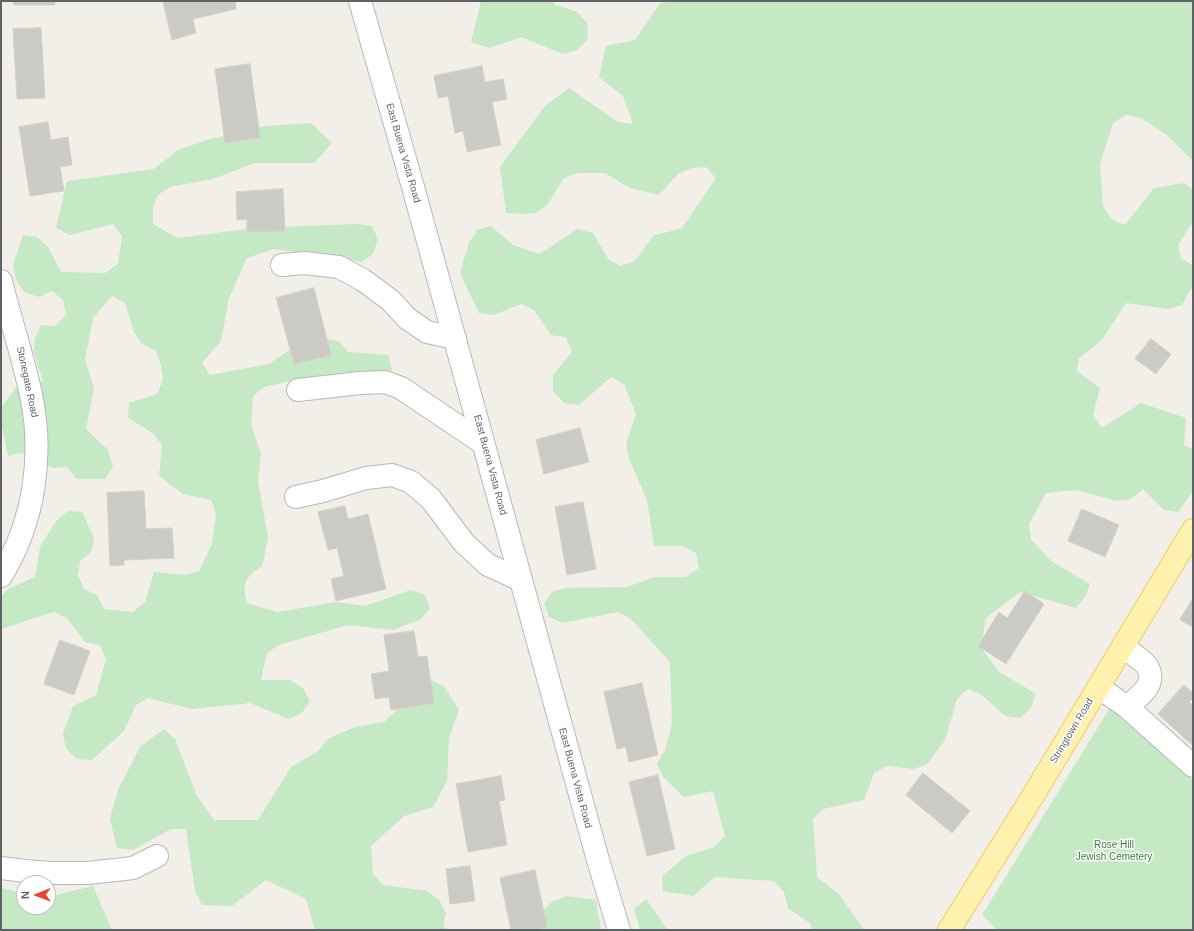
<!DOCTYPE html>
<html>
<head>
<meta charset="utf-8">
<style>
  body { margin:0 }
  #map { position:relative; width:1194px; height:931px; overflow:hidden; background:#f1efe8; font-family:Helvetica,sans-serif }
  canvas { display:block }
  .frame { position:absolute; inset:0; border:2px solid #5f6368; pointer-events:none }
  .north { position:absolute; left:16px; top:875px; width:40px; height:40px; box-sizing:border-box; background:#fff; border:1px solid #bfc1c3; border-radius:50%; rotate:269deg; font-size:11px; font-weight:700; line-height:16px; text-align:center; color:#5f6368 }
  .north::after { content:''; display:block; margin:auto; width:14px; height:18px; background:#ea4335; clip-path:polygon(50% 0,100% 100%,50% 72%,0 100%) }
</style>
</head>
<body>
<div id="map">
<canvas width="1194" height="931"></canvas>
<div class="frame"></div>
<div class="north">N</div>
</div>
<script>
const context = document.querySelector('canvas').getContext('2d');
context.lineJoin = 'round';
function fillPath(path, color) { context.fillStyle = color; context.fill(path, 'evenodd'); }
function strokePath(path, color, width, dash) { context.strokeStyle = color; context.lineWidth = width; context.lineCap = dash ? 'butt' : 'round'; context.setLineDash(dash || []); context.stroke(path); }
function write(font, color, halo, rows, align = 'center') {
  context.font = font + ' Helvetica,sans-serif'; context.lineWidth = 3; context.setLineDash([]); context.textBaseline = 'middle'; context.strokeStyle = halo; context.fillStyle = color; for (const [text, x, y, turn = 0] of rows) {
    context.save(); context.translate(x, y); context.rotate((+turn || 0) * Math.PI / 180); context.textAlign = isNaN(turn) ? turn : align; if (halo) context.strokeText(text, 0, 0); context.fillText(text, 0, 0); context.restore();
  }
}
fillPath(new Path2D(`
  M481,1H554V4L577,12L587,23L588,39L577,50L563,54L521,37L490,48L471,42Z
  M677,1H1193V161L1167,135L1141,118L1126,115L1113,123L1100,164L1103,206L1111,219L1125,225L1154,188L1184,183L1193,190V221L1178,245L1181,259L1193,265V285L1182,305L1168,309L1126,303L1102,340L1079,358L1077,371L1100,388L1093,415L1102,428L1141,403L1186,418L1184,445L1193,449V491L1178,512L1164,510L1143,489L1131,499L1117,501L1075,490L1046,493L1029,524L1031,539L1051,561L1090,584L1085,597L1076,608L1020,592L986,618L981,647L998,671L1036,694L1031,708L1020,718L1005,716L982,695L968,689L957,699L945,740L927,764L914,769L887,766L874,773L864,800L823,809L813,819L817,877L839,894L864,930H811V924L788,908L784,892L774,881L715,877L693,896L663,891L662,876L686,856L714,847L725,836L713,791L684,797L663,777L657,764L665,750L672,724L670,662L630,618L618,612L562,623L549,617L544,603L553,591L567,588L627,587L655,577H686L699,568L696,553L682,546H654L647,500L629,459L626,444L636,414L624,384L611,377L579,405L564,403L553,391V375L572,352L566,337L551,335L534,310L521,304L494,315L479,313L460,273L469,243L477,230L491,226L513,245L540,254L577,229L593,233L608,259L620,266L635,261L653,236L682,228L716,178L706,167L692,168L678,174L659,195L630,188L605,173H577L563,179L548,204L536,213L521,214L506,213L500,167L545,106L569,88L618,122L633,124L623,96L599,77L606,46L635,40L660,3Z
  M311,123L332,143L314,163H255L213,179L170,187L158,195L153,208V224L178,238L253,228L357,224L372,226L378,239L373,254L362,262L274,249L247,258L229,298L221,341L202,363L210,375L269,364L295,346L323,338L339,341L348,352L388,355L392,370L377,386L305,380L291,381L264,387L253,396L251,424L261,453L258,481L268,538L262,566C244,579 242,582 247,603L277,612L336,602L365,606L411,590L425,595L430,608L421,619L393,630L348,625L279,645L267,653L261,680H290L303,688L310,701L302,713L289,719L250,703L192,709L148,698L136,705L124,731L92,760L77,759L66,749L63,734L73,706L96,695L106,659L100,645L85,642L67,618L54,612L1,629V597L8,589L35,577L40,547L56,521L68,511L82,512L94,538L91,552L80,561L78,575L84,589L97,595L104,609L133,612L145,602L154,572L184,575L199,571L212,544L216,514L211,500L183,494L159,476L162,445L153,433L128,418L129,403L157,394L163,380L161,365L156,351L142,344L134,332L125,303L112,296L93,318L85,360L94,388L86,429L108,450L113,467L105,479H77L67,467L53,468L22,453L8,456L1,422V408L16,388L43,381L34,353L35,339L41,325L55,326L66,315L63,300L52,291L39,297L24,292L16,280L13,265L23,235L37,237L48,247L61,272L105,273L118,264L122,236L113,224L70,235L56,228L67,181L154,169L178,150L207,140L266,126Z
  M430,680L444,686L459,710L449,738L447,781L433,807L404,816L371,846L373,874L383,885L427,891L439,900L446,913L443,927L450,930H315L306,899L266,880L232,906L202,905L195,891L186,829H171L133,850L117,848L110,819L118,790L140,747L164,729L175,739L197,796L214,820H258L291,767L318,751L328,739L355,727L384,722Z
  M1110,708L1193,780V930H997L982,915Z
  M93,886L112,930H1V888L8,889L24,895V907H48V897Z
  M567,896L596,900L601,930H525L530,922L552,902Z
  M646,899L668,930H640L634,909Z`), '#c5e8c5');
const building = new Path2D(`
  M14,1H55V5H14Z
  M163,1H235L236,9L193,19L196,33L172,40Z
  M41,28L45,98L17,99L13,29Z
  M250,64L260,138L225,143L215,69Z
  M482,66L485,82L503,79L507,99L492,102L501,145L467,152L463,131L455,133L448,96L438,98L434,76Z
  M48,122L51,140L68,137L72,165L60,167L64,191L30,196L19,127Z
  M283,189L285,231L247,232V219L237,220L236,192Z
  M314,288L331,355L294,364L276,298Z
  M1151,339L1171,354L1156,374L1135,359Z
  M580,428L589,462L544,474L536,440Z
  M144,491L146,529L172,528L174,558L124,560V565L110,566L107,493Z
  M583,502L596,569L567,575L555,507Z
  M345,506L348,519L368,514L386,589L336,601L331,579L344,576L337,548L328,550L318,512Z
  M1082,509L1119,525L1105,557L1068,541Z
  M1025,591L1044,604L1006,664L978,646L999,612L1007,618Z
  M1193,598V627L1180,620Z
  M414,631L418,657L427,656L434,703L391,710L389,697L375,699L371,674L389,671L384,635Z
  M60,640L90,651L74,695L44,684Z
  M642,683L658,755L629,762L626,747L617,749L604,692Z
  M1184,685L1193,693V698L1189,702L1193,705V746L1158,714Z
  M923,773L970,811L952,833L906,795Z
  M658,775L675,849L647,856L629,782Z
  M501,776L505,800L499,801L507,845L468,852L456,784Z
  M470,866L475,901L450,904L446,869Z
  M535,870L547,927L533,930H511L500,878Z`);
fillPath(building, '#cccac5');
strokePath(building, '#d6d1c6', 1);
const minor = new Path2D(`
  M360,1L413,187L598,860L619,930
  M282,265L304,263L339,267L363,280L390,300L408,319L427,332L455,338
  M1,281C10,319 23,356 31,395C44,456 34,523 1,576
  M298,390L360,383L385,382L401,388L483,443
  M296,497L323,491L366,478L392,475L411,482L431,499L464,543L488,565L521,580
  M1123,646C1128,651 1144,661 1147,666C1158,685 1139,696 1127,707
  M1098,687L1127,707L1193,766
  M1,868L25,871L51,873H88L133,868L157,856`);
const major = new Path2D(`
  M949,930L1031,799L1193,530`);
strokePath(minor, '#b5b8bc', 24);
strokePath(major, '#f2c960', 24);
strokePath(minor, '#fff', 22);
strokePath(major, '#fff2af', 22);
write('10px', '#5f6368', '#fff', [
  ["East Buena Vista Road",403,153,74],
  ["Stonegate Road",27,382,78],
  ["East Buena Vista Road",490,465,75],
  ["Stringtown Road",1072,731,-59],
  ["East Buena Vista Road",575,778,75]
]);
write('10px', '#348238', '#fff', [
  ["Rose Hill",1114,845],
  ["Jewish Cemetery",1114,857]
]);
</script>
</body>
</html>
